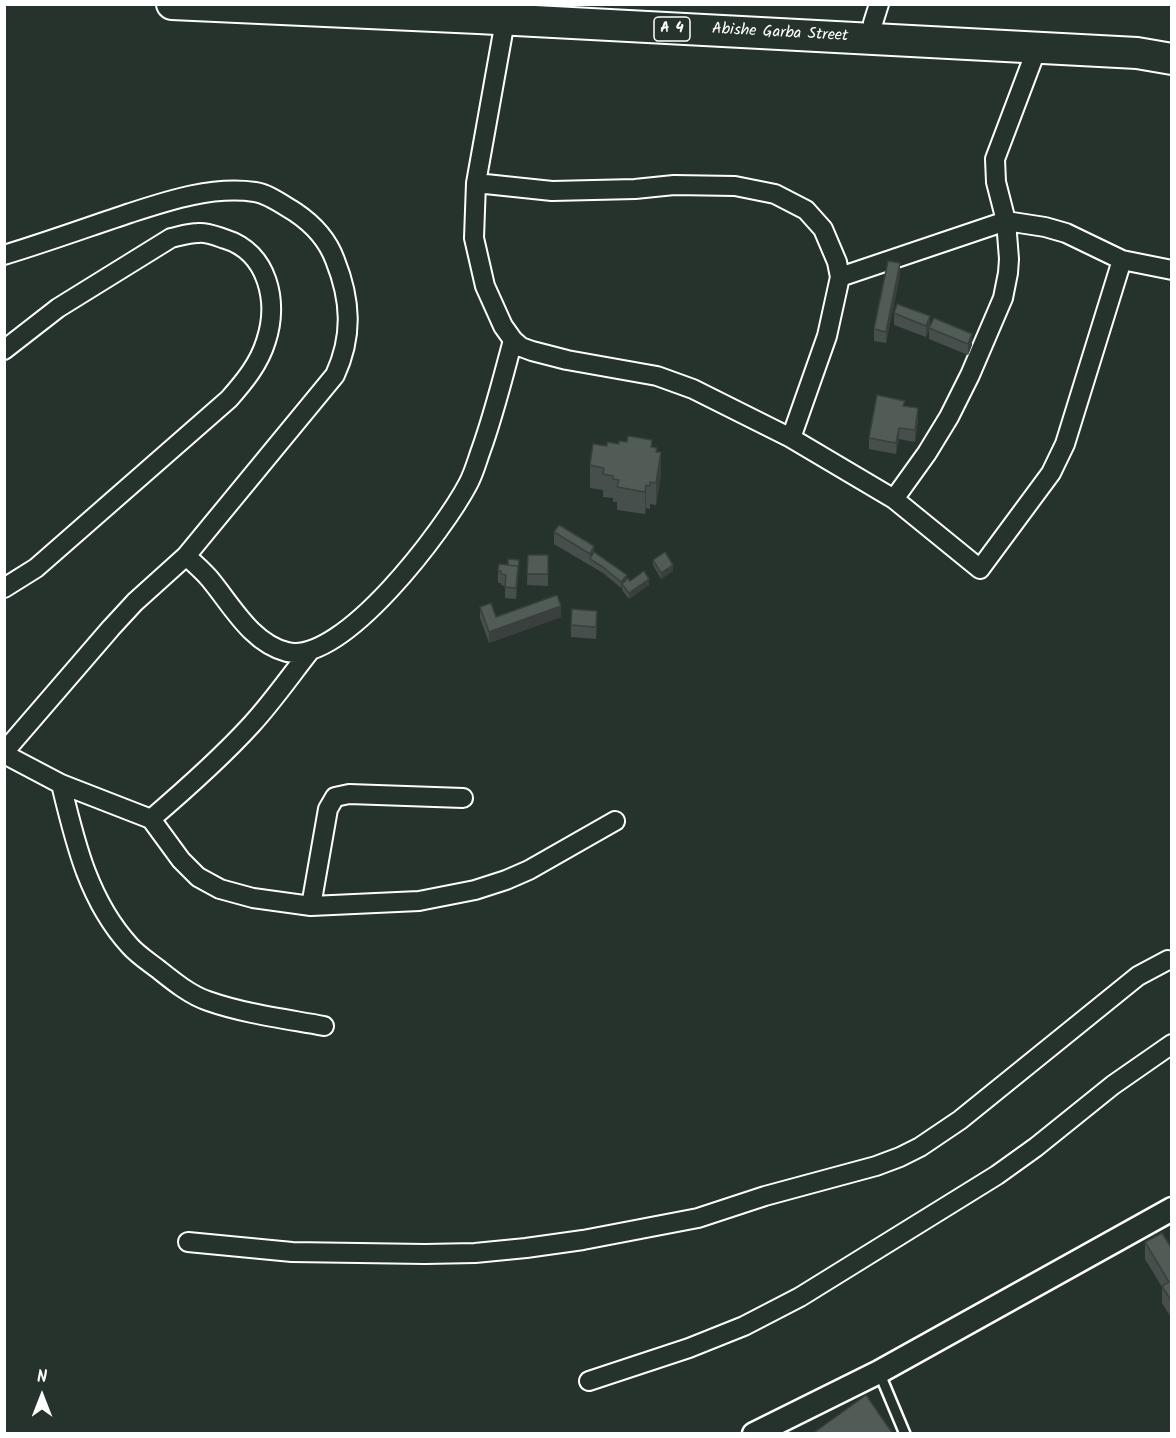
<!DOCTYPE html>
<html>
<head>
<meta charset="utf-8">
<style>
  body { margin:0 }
  #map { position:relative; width:1176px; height:1438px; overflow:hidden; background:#26332d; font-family:Kalam,sans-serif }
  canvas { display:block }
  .frame { position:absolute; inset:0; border:6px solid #fff; pointer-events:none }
  .north { position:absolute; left:12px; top:1366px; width:60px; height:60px; -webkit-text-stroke:4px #26332d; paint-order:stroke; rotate:0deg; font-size:16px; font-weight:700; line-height:24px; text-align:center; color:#fff }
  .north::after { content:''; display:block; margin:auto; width:21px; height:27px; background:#fff; clip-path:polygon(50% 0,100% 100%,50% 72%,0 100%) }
</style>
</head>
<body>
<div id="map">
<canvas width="1176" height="1438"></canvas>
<div class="frame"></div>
<div class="north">N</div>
</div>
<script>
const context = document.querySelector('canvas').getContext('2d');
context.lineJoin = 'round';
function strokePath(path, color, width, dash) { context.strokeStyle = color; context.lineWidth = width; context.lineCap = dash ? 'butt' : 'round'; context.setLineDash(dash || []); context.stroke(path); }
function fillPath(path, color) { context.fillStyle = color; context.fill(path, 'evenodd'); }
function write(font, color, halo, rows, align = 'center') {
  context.font = font + ' Kalam,sans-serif'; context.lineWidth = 4.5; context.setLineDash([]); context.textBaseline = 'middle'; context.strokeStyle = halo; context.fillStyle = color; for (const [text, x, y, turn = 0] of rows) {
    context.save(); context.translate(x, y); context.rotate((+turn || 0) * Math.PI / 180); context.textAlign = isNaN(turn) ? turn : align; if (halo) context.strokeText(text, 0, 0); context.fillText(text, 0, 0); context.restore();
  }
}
const service = new Path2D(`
  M879,1372L905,1434`);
const minor = new Path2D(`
  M508,4L476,183L474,238L485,286L503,326L513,340L521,347L532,351L567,360L657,376L693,389L791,438L894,499L980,569L1051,473L1065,444L1122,260
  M873,23L879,4
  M476,183L552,191L635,189L674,185L735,186L775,194L806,210L823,229L837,262L840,277L827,336L791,438
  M4,255C47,242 88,227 130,213C170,200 212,186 255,192C269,194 283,205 295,212C313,224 328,241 335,260C351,300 353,336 335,375L186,556L135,602L111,628L4,752
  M840,277L1006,221L1045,227L1066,233L1122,260L1172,270
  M4,350L58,308L171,238C180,236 189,233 198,233C207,232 216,236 225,239C268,252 279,302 266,341C259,364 244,382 229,399L36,568L4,588
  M894,499L927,453L949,417L970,375L1003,298L1008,273L1009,259L1006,221L996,182L995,159L1037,48
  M186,556C194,563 202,570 209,578C231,604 251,643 287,652C343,665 445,528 468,484C474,473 477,461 481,450C494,414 503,377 513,340
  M4,754L61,784L151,819L181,860L198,877L220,889L253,898L311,906L419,901L475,890L506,880L529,870L615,821
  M61,784C75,842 88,900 130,946C138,955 149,962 158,969C173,981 190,995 208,1001C245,1014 286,1019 324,1026
  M151,819C186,789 221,758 252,724C273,701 291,675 310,651
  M311,906L328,809L335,797L349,794L463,798
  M188,1242L292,1252L425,1254L475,1253L526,1248L583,1240L698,1218L765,1196L876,1166L900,1157L920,1147L960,1120L1138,976L1168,960
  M589,1381L689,1348L744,1326L800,1297L997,1175L1036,1147L1113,1085L1172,1044`);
const tertiary = new Path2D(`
  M754,1434L879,1372L1172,1209`);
const trunk = new Path2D(`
  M172,4L478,18L1137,53L1172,59`);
strokePath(service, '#fff', 14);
strokePath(minor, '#fff', 22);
strokePath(tertiary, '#fff', 27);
strokePath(trunk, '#fff', 34);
strokePath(service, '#26332d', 9);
strokePath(minor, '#26332d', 18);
strokePath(tertiary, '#26332d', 22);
strokePath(trunk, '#26332d', 30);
fillPath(new Path2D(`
  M900,275L886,343L874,341V329Z
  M894,313L930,326L972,345L968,355L929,339V329L926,337L894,325Z
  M905,406L918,420L915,442L899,439L896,454L869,449V438Z
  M607,446L652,447L657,452L661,475L656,505L650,504V509L646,508L645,514L617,510V502H613V498L603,497V490L590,488V465Z
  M554,532L594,552L627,579L630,581L649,585L629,599L622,590V586L621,588L603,573L554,544Z
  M528,555H548V586L527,585Z
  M653,560L673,571L661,579L653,565Z
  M519,566L516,599L505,598V586L501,585V583H498V571Z
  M480,607L496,617H561L489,643L480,618Z
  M597,622L596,639L571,637V625Z
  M1172,1241V1319L1162,1303V1287L1145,1259V1242L1170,1246V1242Z`), '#464f4b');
fillPath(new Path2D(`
  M900,263V275L886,343V332Z
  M930,316V327L926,337V326Z
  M972,334V345L968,355V344Z
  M918,408V420L915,442V430Z
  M899,428V439L896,454V443Z
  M661,452V475L656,505V483Z
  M646,485V508L645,514V492Z
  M594,546V558L590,559V565V554Z
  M673,565V571L661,579V573Z
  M518,566V578L516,599V588Z
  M627,575V581L622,584L621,588V582Z
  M649,579V585L629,599V593Z
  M561,606V617L489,643V632Z`), '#39403d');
const building = new Path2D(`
  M888,261L900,263L886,332L874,329Z
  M897,304L930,316L926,326L894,313Z
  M934,318L972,334L968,344L929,328Z
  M877,395L905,401L903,406L918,408L915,430L899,428L896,443L869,438Z
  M628,436L652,440L651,447L657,448L656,452H661L656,483L650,482V486L646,485L645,492L617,487L619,480L613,479V476L603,474L604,468L590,465L593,444L607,446V442L619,444V441L627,442Z
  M559,525L594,546L590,554L554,532Z
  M594,552L627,575L621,582L603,567L590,559Z
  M665,552L673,565L661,573L653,560Z
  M528,555H548V574H527Z
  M508,559L519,560L518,572V566L508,565Z
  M499,564L518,566L516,588L505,587L506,575L501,574V571H498Z
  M644,571L649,579L629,593L622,584L628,578L630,581Z
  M557,595L561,606L489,632L480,607L491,603L496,617Z
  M572,609L597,611L596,627L571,625Z
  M1162,1233L1172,1249V1302L1162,1286L1169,1282L1145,1242Z
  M866,1395L893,1434H812Z`);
fillPath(building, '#515c57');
strokePath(building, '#39403d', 1.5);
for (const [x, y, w] of [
  [672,29,36]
]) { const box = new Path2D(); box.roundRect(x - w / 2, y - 12, w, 24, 4.5); context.fillStyle = '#26332d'; context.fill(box); strokePath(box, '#fff', 1.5); }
write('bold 15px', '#fff', null, [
  ["A 4",672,29]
]);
write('16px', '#fff', '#26332d', [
  ["Abishe Garba Street",780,34,3]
]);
</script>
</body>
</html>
